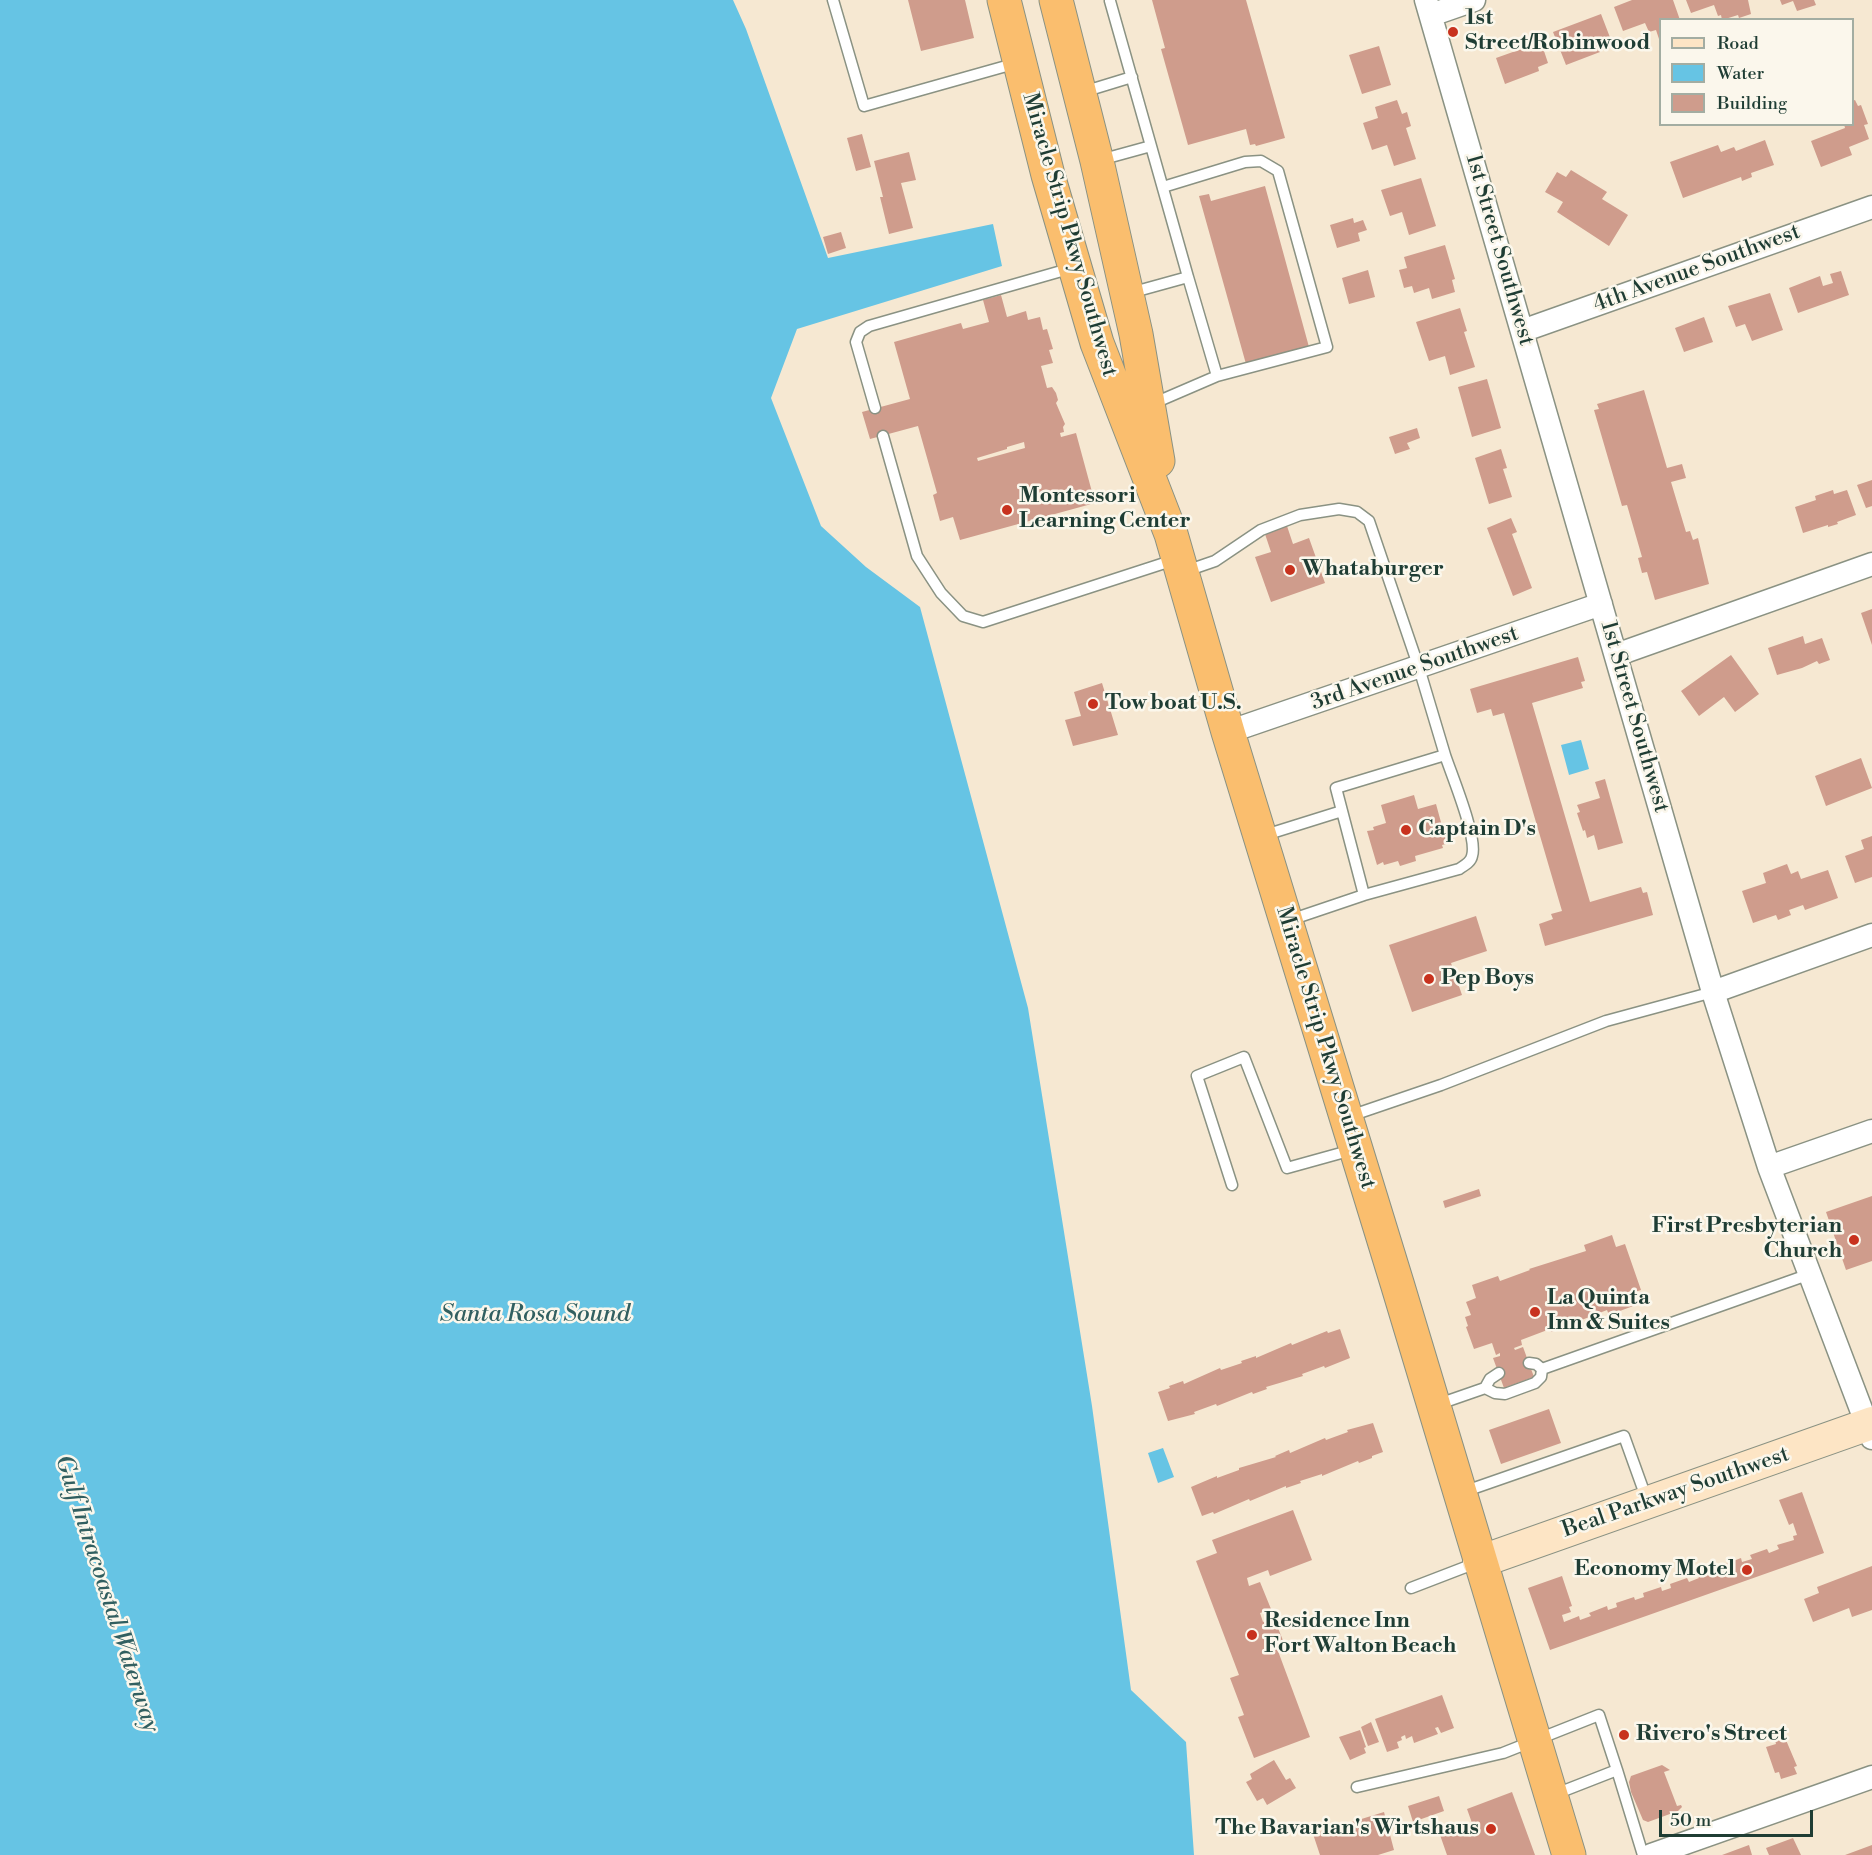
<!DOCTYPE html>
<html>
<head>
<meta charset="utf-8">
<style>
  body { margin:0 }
  #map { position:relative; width:1872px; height:1855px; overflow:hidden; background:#f6e8d2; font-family:"Libre Bodoni",serif }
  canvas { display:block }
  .legend { position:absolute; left:1659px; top:18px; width:195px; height:108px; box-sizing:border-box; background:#fbf7ec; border:2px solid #a3ada2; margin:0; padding:8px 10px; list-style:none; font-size:18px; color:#1f3d34 }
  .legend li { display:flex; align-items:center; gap:12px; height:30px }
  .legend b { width:30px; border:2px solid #a3ada2 }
  .scale { position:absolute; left:1659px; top:1810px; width:154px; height:27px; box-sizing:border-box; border:3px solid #1f3d34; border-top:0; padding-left:8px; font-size:18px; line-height:21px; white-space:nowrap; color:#1f3d34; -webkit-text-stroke:4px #fbf7ec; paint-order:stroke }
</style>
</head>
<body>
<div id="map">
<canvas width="1872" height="1855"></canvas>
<ul class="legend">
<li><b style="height:8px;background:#fde5c5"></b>Road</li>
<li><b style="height:16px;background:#66c4e4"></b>Water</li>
<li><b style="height:16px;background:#cf9c8c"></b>Building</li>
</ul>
<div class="scale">50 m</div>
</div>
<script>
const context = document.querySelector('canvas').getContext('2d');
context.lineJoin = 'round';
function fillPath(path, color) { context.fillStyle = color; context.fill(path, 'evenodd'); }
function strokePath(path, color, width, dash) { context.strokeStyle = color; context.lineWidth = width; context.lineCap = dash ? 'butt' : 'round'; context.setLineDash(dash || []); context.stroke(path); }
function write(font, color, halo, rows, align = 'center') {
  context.font = font + ' "Libre Bodoni",serif'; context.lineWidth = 5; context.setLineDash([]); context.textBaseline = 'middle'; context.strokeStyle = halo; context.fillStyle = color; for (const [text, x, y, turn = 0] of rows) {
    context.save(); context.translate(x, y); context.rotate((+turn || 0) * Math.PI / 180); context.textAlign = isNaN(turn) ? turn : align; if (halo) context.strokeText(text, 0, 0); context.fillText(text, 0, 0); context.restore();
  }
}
fillPath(new Path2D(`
  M0,0H733L746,29L828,258L993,224L1002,266L797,329L771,398L821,526L866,567L920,607L1028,1008L1092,1406L1131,1690L1186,1742L1194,1855H0Z
  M1581,740L1589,769L1569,775L1561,745Z
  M1163,1448L1174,1477L1158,1483L1148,1453Z`), '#66c4e4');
fillPath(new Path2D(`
  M908,0H965L974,38L921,51Z
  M1152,0H1246L1285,138L1256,146L1255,144L1250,145L1246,129L1188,145L1161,49L1165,48Z
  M1632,0H1673L1680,20H1660V38L1659,39L1656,30L1649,32L1645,23L1623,31L1614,7Z
  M1686,0H1748L1751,14L1739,18L1738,15L1722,20L1721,15L1718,16L1714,5L1691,13Z
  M1780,0H1814L1816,5L1797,11L1793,1L1782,5Z
  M1601,14L1611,40L1597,45L1600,52L1566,65L1553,32Z
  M1541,42L1548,63L1538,67L1539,71L1505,84L1496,58Z
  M1379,46L1391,85L1362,94L1349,55Z
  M1397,100L1402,114L1407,112L1411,126L1406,128L1416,159L1394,166L1387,145L1372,150L1363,123L1378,118L1375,107Z
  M1855,100L1858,106L1861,105L1868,124L1864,125L1869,139L1849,147L1852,155L1821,167L1811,141L1845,128L1844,124H1852V101Z
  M862,134L871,167L856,171L847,138Z
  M1765,140L1774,165L1751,173L1752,177L1742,181L1741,177L1683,198L1670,162L1718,145L1721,152L1734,147L1736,151Z
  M909,152L916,180L901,183L913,228L889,234L880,197H883L874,161Z
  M1571,170L1607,192L1602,199L1628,215L1609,246L1557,212L1563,202L1545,192L1557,172L1566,177Z
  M1421,178L1436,226L1409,235L1402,212L1390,216L1381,190Z
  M1265,186L1309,347L1246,364L1199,196L1209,194L1211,201Z
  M1353,218L1354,223L1363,220L1367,230L1358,233L1360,241L1337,248L1330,225Z
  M841,232L846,248L828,254L823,237Z
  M1445,245L1455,279L1452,280L1455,292L1432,299L1429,288L1414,293L1412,286L1404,288L1399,270L1407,268L1404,257Z
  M1368,270L1375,297L1349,304L1342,278Z
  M1841,271L1849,295L1798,313L1789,288L1820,276L1823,286L1833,283L1830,274Z
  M1770,293L1783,330L1752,341L1745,324L1736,327L1728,306Z
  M1001,295L1007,317L1026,311L1028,320L1040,317L1043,330L1047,329L1053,349L1049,350L1053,363L1041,366L1047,388L1052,387L1056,393L1058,400L1056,403L1065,424L1063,427L1064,432L1060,433L1061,437L1076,433L1095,503L960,540L953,517L940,521L933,495L937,493L918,426L870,439L862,412L910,399L894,342L961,323L963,329L989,322L983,300ZM1024,442L1025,448L978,461L977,458L1007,449V447Z
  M1460,308L1467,331L1464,332L1475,367L1450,375L1445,356L1429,361L1416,322Z
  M1704,317L1713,342L1684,352L1675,328Z
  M1487,379L1501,428L1472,437L1458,387Z
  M1644,390L1667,468L1682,464L1686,478L1671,482L1686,532L1690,531L1693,540L1698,538L1709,584L1655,600L1647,572L1642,573L1638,558L1642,557L1627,505L1622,506L1594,410L1599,409L1597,404Z
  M1417,428L1420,438L1407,443L1410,449L1395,454L1389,437Z
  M1501,449L1507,468L1503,469L1512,497L1489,504L1475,458Z
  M1872,480V506L1866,508L1857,485Z
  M1833,490L1834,494L1847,490L1856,515L1837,522L1838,524L1828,527V525L1803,533L1795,507L1816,500L1815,496Z
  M1511,518L1517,532L1512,534L1532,588L1513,596L1487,528Z
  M1286,523L1293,544L1309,538L1325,583L1271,602L1255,557L1271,552L1264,531Z
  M1872,609V645L1861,613Z
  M1803,636L1805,644L1822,638L1830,660L1819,664L1817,661L1802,668L1777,675L1768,648Z
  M1731,655L1759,694L1735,712L1724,697L1699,716L1681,691Z
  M1578,657L1585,681L1581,682L1583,688L1532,703L1590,902L1641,887L1643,893L1647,892L1653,915L1545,946L1539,924L1553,919L1551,914L1562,911L1504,713L1493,716L1491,709L1477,713L1470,689Z
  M1102,683L1118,735L1073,746L1065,720L1081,716L1074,692Z
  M1861,758L1872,788L1826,806L1815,776Z
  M1605,779L1623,843L1598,850L1594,835L1587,838L1585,830L1583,831L1577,813L1580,812L1577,805L1600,798L1595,782Z
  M1414,795L1418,809L1436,804L1442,826H1439V834L1451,830L1454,842L1442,845L1443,848L1415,856L1416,861L1400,866L1398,861L1384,865L1383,862L1377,865L1367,831L1374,830L1373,827L1386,823L1381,805Z
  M1872,836V877L1855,883L1845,856L1864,849L1861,840Z
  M1787,864L1791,874L1798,871L1801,879L1828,870L1838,898L1805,910L1803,905L1789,910L1791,915L1778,920L1776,915L1753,923L1742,891L1766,883L1763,873Z
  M1476,916L1487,951L1451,963L1462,995L1412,1012L1389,945Z
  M1479,1189L1481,1196L1445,1208L1443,1201Z
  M1872,1196V1261L1846,1270L1826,1212Z
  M1612,1235L1616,1247L1625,1244L1641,1290L1632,1293L1636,1305L1609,1315L1607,1310L1551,1332L1550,1329L1521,1340L1522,1345L1514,1348L1515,1350L1523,1347L1534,1377L1504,1388L1493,1358L1500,1356V1353L1496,1355L1492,1343L1474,1349L1466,1327L1468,1326L1465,1317L1471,1315L1466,1302L1476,1298L1472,1285L1498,1276L1500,1281L1530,1270L1529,1269L1586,1251L1584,1245Z
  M1340,1329L1350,1358L1325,1368L1324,1366L1302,1374L1303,1376L1266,1387L1267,1389L1253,1394L1252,1392L1217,1406L1216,1404L1194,1412L1195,1414L1168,1421L1158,1392L1170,1388L1169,1386L1183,1381L1184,1384L1220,1368L1221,1370L1242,1363L1241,1361L1256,1356V1358L1291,1343L1292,1345L1327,1331L1328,1333Z
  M1549,1409L1561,1443L1501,1464L1489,1430Z
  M1373,1423L1383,1452L1372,1456V1458L1359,1463L1358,1461L1322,1476V1474L1300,1481L1301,1483L1286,1488V1486L1250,1501L1249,1499L1214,1514L1213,1512L1202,1516L1191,1487L1217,1476V1478L1239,1470V1468L1276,1457L1275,1456L1289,1450L1290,1453L1325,1438L1326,1440L1348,1432L1347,1430Z
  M1802,1492L1824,1553L1550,1650L1528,1588L1562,1576L1572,1606L1569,1607L1571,1612L1562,1615L1564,1622L1579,1616L1580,1620L1591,1616L1589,1613L1607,1606L1608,1610L1617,1607L1616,1603L1634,1597L1635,1600L1644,1597L1643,1593L1661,1587L1662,1591L1671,1588L1670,1584L1687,1578L1689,1582L1699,1578L1697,1574L1714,1568L1716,1572L1725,1569L1723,1565L1741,1558L1742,1562L1752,1559L1750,1555L1767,1549L1769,1553L1779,1549L1777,1545L1794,1540L1793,1536L1797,1535L1793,1523L1789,1525L1779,1500Z
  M1293,1510L1312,1560L1270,1576L1268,1570L1247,1578L1249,1586L1260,1582L1271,1609L1260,1613L1263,1622L1274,1618L1286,1648L1278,1651L1310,1737L1254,1758L1238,1717L1244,1715L1230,1678L1239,1675L1196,1561L1217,1553L1212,1540Z
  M1872,1566V1610L1852,1617L1849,1608L1813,1622L1804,1599L1819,1593L1817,1587Z
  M1442,1695L1454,1728L1441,1733L1438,1727L1435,1728L1438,1734L1414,1743L1412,1736L1406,1739L1405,1735L1401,1737L1402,1740L1397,1742L1399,1748L1387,1752L1375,1719Z
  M1371,1722L1379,1742L1368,1746L1361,1727Z
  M1360,1730L1366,1747L1364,1748L1366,1753L1350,1760L1339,1737Z
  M1783,1733L1797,1766L1794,1767L1797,1774L1781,1779L1779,1772L1775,1773L1766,1747L1776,1744L1774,1737Z
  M1274,1760L1286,1780L1290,1778L1296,1788L1267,1805L1263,1798L1257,1801L1246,1782L1252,1779L1250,1774Z
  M1662,1765L1670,1770L1664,1772L1677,1806L1681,1805L1682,1807L1678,1811L1648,1822L1643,1820L1631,1792L1629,1782L1631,1776Z
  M1512,1792L1535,1855H1447L1440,1835L1472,1823L1467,1809Z
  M1439,1796L1444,1811L1413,1822L1408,1806Z
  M1384,1812L1394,1850L1378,1855H1320L1313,1834Z
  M1793,1838L1801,1855H1769L1766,1848Z
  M1749,1845L1752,1855H1722Z
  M1872,1845V1855H1845Z`), '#cf9c8c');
const lane = new Path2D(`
  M833,0L864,106L1017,63
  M1110,1L1188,277L1130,293
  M1083,92L1132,77
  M1100,160L1151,146
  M1188,277L1217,376
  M1152,404L1217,376L1327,347L1278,171L1261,161L1245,162L1163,187
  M875,408L856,342L860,332L869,326L1072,268
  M883,436L917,556L941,593L963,616L983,622L1174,560
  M1186,571L1215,561L1261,530L1300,515L1339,509L1357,512L1369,521L1419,668L1445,755L1336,788L1364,895L1290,920
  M1262,836L1342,811
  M1364,895L1459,869C1465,865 1471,862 1472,856C1478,838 1452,776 1445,755
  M1350,1116L1441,1085L1606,1021L1713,992
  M1232,1185L1197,1076L1244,1057L1287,1168L1352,1150
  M1542,1369L1810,1274
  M1499,1373L1490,1379L1485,1388L1495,1393L1505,1394L1535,1383L1541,1377L1542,1369L1536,1364L1529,1363
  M1436,1405L1485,1388
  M1463,1492L1624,1436L1647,1500
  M1411,1588L1476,1563
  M1617,1770L1643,1855
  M1357,1787L1503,1753L1599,1715L1617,1770L1553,1795`);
const street = new Path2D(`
  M1426,0L1713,992L1769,1167L1872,1438
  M1431,15L1474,0
  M1522,331L1872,207
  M1616,655L1872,564
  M1228,732L1601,604
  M1713,992L1872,935
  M1769,1167L1872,1131
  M1651,1855L1872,1777`);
const secondary = new Path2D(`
  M1479,1562L1872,1423`);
const highway = new Path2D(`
  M1004,0L1048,175L1097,343L1171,534L1228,732L1397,1283L1569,1855
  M1056,0L1097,161L1136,334L1158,461`);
strokePath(lane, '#8a9283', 13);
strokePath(street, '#8a9283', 25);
strokePath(secondary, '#8a9283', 34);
strokePath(highway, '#8a9283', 35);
strokePath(lane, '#fff', 10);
strokePath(street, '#fff', 22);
strokePath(secondary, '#fde5c5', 32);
strokePath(highway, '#fabe6e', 33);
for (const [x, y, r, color] of [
  [1453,32,6,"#c8321e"],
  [1007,510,6,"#c8321e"],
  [1290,570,6,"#c8321e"],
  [1093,704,6,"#c8321e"],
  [1406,830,6,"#c8321e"],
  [1429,979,6,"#c8321e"],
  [1854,1240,6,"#c8321e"],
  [1535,1312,6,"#c8321e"],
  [1747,1570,6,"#c8321e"],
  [1252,1635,6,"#c8321e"],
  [1624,1735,6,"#c8321e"],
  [1491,1829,6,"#c8321e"]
]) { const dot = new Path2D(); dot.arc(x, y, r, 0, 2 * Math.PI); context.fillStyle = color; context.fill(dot); strokePath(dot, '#fbf7ec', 2); }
write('bold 22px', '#1f3d34', '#fbf7ec', [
  ["1st",1465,19],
  ["Street/Robinwood",1465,44],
  ["Montessori",1019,497],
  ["Learning Center",1019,522],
  ["Whataburger",1302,570],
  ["Tow boat U.S.",1105,704],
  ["Captain D's",1418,830],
  ["Pep Boys",1441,979],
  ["First Presbyterian",1842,1227,"right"],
  ["Church",1842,1252,"right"],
  ["La Quinta",1547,1299],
  ["Inn & Suites",1547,1324],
  ["Economy Motel",1735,1570,"right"],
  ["Residence Inn",1264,1622],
  ["Fort Walton Beach",1264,1647],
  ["Rivero's Street",1636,1735],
  ["The Bavarian's Wirtshaus",1479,1829,"right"]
], 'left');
write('22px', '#1f3d34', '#fbf7ec', [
  ["Miracle Strip Pkwy Southwest",1069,235,74],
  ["1st Street Southwest",1499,250,74],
  ["4th Avenue Southwest",1697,269,-20],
  ["3rd Avenue Southwest",1415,669,-19],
  ["1st Street Southwest",1634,717,74],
  ["Miracle Strip Pkwy Southwest",1325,1048,73],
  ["Beal Parkway Southwest",1676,1493,-19]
]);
write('italic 24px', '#315f60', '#fbf7ec', [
  ["Santa Rosa Sound",535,1315],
  ["Gulf Intracoastal Waterway",106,1594,72]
]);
</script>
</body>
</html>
